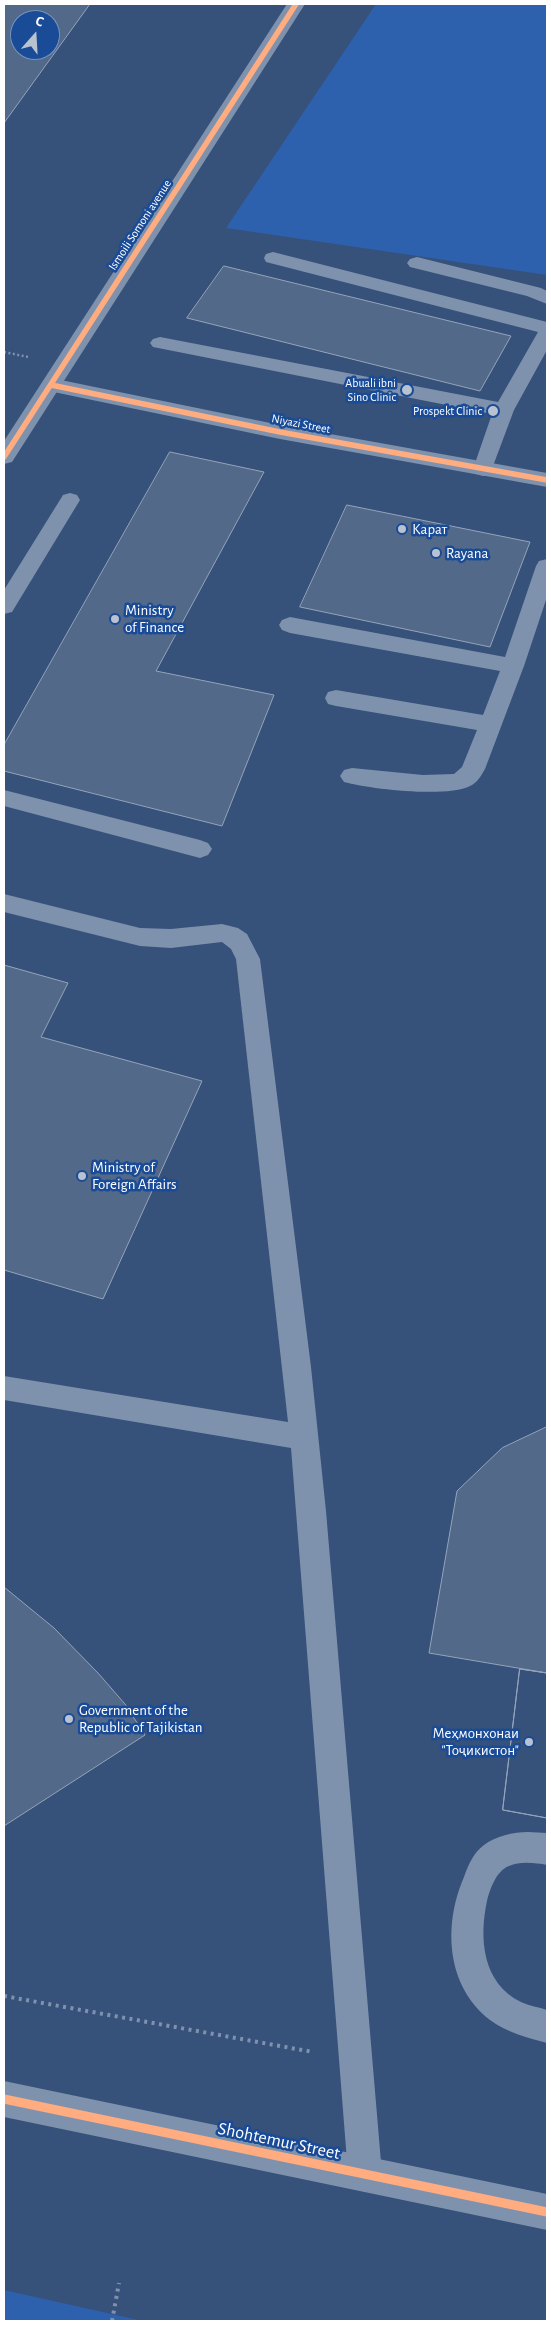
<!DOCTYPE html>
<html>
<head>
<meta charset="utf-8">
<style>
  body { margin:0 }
  #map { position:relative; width:551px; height:2325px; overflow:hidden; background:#36517a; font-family:"Alegreya Sans",sans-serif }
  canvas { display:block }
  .frame { position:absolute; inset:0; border:5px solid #fff; pointer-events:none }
  .north { position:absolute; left:10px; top:10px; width:50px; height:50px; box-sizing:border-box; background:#194b97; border:1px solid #7593c1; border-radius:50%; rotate:19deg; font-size:14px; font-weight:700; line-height:20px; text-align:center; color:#fff }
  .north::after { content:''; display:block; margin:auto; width:18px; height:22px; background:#b9c2d0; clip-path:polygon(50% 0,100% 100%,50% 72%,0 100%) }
</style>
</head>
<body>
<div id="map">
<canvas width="551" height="2325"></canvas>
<div class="frame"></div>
<div class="north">С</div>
</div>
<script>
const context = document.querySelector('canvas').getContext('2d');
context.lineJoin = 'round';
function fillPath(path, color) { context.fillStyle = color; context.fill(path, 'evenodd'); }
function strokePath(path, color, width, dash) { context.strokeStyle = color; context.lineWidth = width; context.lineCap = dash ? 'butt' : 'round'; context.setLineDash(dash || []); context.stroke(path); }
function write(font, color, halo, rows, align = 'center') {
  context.font = font + ' "Alegreya Sans",sans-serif'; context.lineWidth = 5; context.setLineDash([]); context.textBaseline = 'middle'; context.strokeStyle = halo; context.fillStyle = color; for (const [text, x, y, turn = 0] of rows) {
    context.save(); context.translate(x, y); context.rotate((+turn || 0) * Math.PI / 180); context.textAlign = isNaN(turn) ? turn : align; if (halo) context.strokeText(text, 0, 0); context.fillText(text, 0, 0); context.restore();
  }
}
fillPath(new Path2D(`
  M376,4H547V275L226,228Z
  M4,2290L143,2321H4Z`), '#2e61ad');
const building = new Path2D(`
  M4,4H90L4,123ZM20,20H50V50H20Z
  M224,266L511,336L480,391L187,318Z
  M170,452L264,472L156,671L274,695L222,826L4,771V745Z
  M347,505L530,542L490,647L300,607Z
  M4,965L68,983L41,1037L202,1081L103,1299L4,1270Z
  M547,1427V1673L429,1653L457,1491L502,1448Z
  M4,1587L54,1628L98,1673L125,1704L145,1735L4,1826Z
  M520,1669L547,1673V1818L503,1810Z
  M520,1669L547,1673V1818L503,1810Z`);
fillPath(building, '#536989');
strokePath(building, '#94a4ba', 1);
strokePath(new Path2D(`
  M4,352L28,357`), '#7f92ad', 2.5, [2, 2.5]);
strokePath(new Path2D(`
  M4,1996L313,2052
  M112,2321L119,2283`), '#7f92ad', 4, [3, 4.5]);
fillPath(new Path2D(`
  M273,252L547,322V350L514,410L490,474L483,476L476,474L473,469L492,414L153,347L150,343L153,339L160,337L498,402L538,332L266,262L264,258L266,254Z
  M417,257L541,288L547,291V304L527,296L410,267L407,263L410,259Z
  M70,493L77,495L80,500L12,612L4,614V590L63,495Z
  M547,559V597L524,666L485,769C481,776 477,783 470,786C447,798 369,789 344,782L340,776L344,770L352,768L423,775L454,774L462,767L477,730L336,706L328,704L325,698L328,692L336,690L483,715L500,671L290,633L282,630L279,625L282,620L290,617L505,657L536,566L539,561Z
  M4,790L200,840L208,843L212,849L208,855L200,858L4,806Z
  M4,894L140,928L171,929L222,924L238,928L247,934L260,959L311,1367L326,1511L382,2174L377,2186L365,2191L353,2186L348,2174L291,1448L4,1400V1376L288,1422L236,959L231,949L222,942L171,948L140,946L4,912Z
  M528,1832L547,1833V1865C536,1863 520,1861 509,1866C496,1871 490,1889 487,1901C479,1938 482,1983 521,2002C529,2006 539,2007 547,2010V2043C528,2038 506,2032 490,2020C446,1986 443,1925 464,1877C468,1865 474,1852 484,1845C496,1836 513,1832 528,1832Z`), '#7f92ad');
fillPath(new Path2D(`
  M51,378L280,425L547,473V487L280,439L44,390L41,385L44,380Z
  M4,2081L547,2194V2230L4,2117Z`), '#7f92ad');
fillPath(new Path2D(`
  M287,4H305L12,462L4,464V441Z`), '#7f92ad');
strokePath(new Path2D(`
  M51,385L280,432L547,480
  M4,457L296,4`), '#ffac80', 5.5);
strokePath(new Path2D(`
  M4,2099L547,2212`), '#ffac80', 9);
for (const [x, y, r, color] of [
  [407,390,6,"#b9c2d0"],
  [493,411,6,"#b9c2d0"],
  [402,529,5,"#b9c2d0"],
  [436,553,5,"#b9c2d0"],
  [115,619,5,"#b9c2d0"],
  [82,1176,5,"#b9c2d0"],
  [69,1719,5,"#b9c2d0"],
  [529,1742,5,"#b9c2d0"]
]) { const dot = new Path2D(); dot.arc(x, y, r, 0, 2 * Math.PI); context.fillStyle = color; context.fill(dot); strokePath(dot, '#194b97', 2); }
write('12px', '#fff', '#194b97', [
  ["Ismoili Somoni avenue",140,225,-57],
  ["Niyazi Street",301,424,11]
]);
write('12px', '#fff', '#194b97', [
  ["Abuali ibni",396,383],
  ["Sino Clinic",396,397],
  ["Prospekt Clinic",482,411]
], 'right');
write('15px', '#fff', '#194b97', [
  ["Карат",412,529],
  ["Rayana",446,553],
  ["Ministry",125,610],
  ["of Finance",125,627],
  ["Ministry of",92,1167],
  ["Foreign Affairs",92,1184],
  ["Government of the",79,1710],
  ["Republic of Tajikistan",79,1727],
  ["Меҳмонхонаи",519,1733,"right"],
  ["\"Тоҷикистон\"",519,1750,"right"]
], 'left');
write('18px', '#fff', '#194b97', [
  ["Shohtemur Street",279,2141,12]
]);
</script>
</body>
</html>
